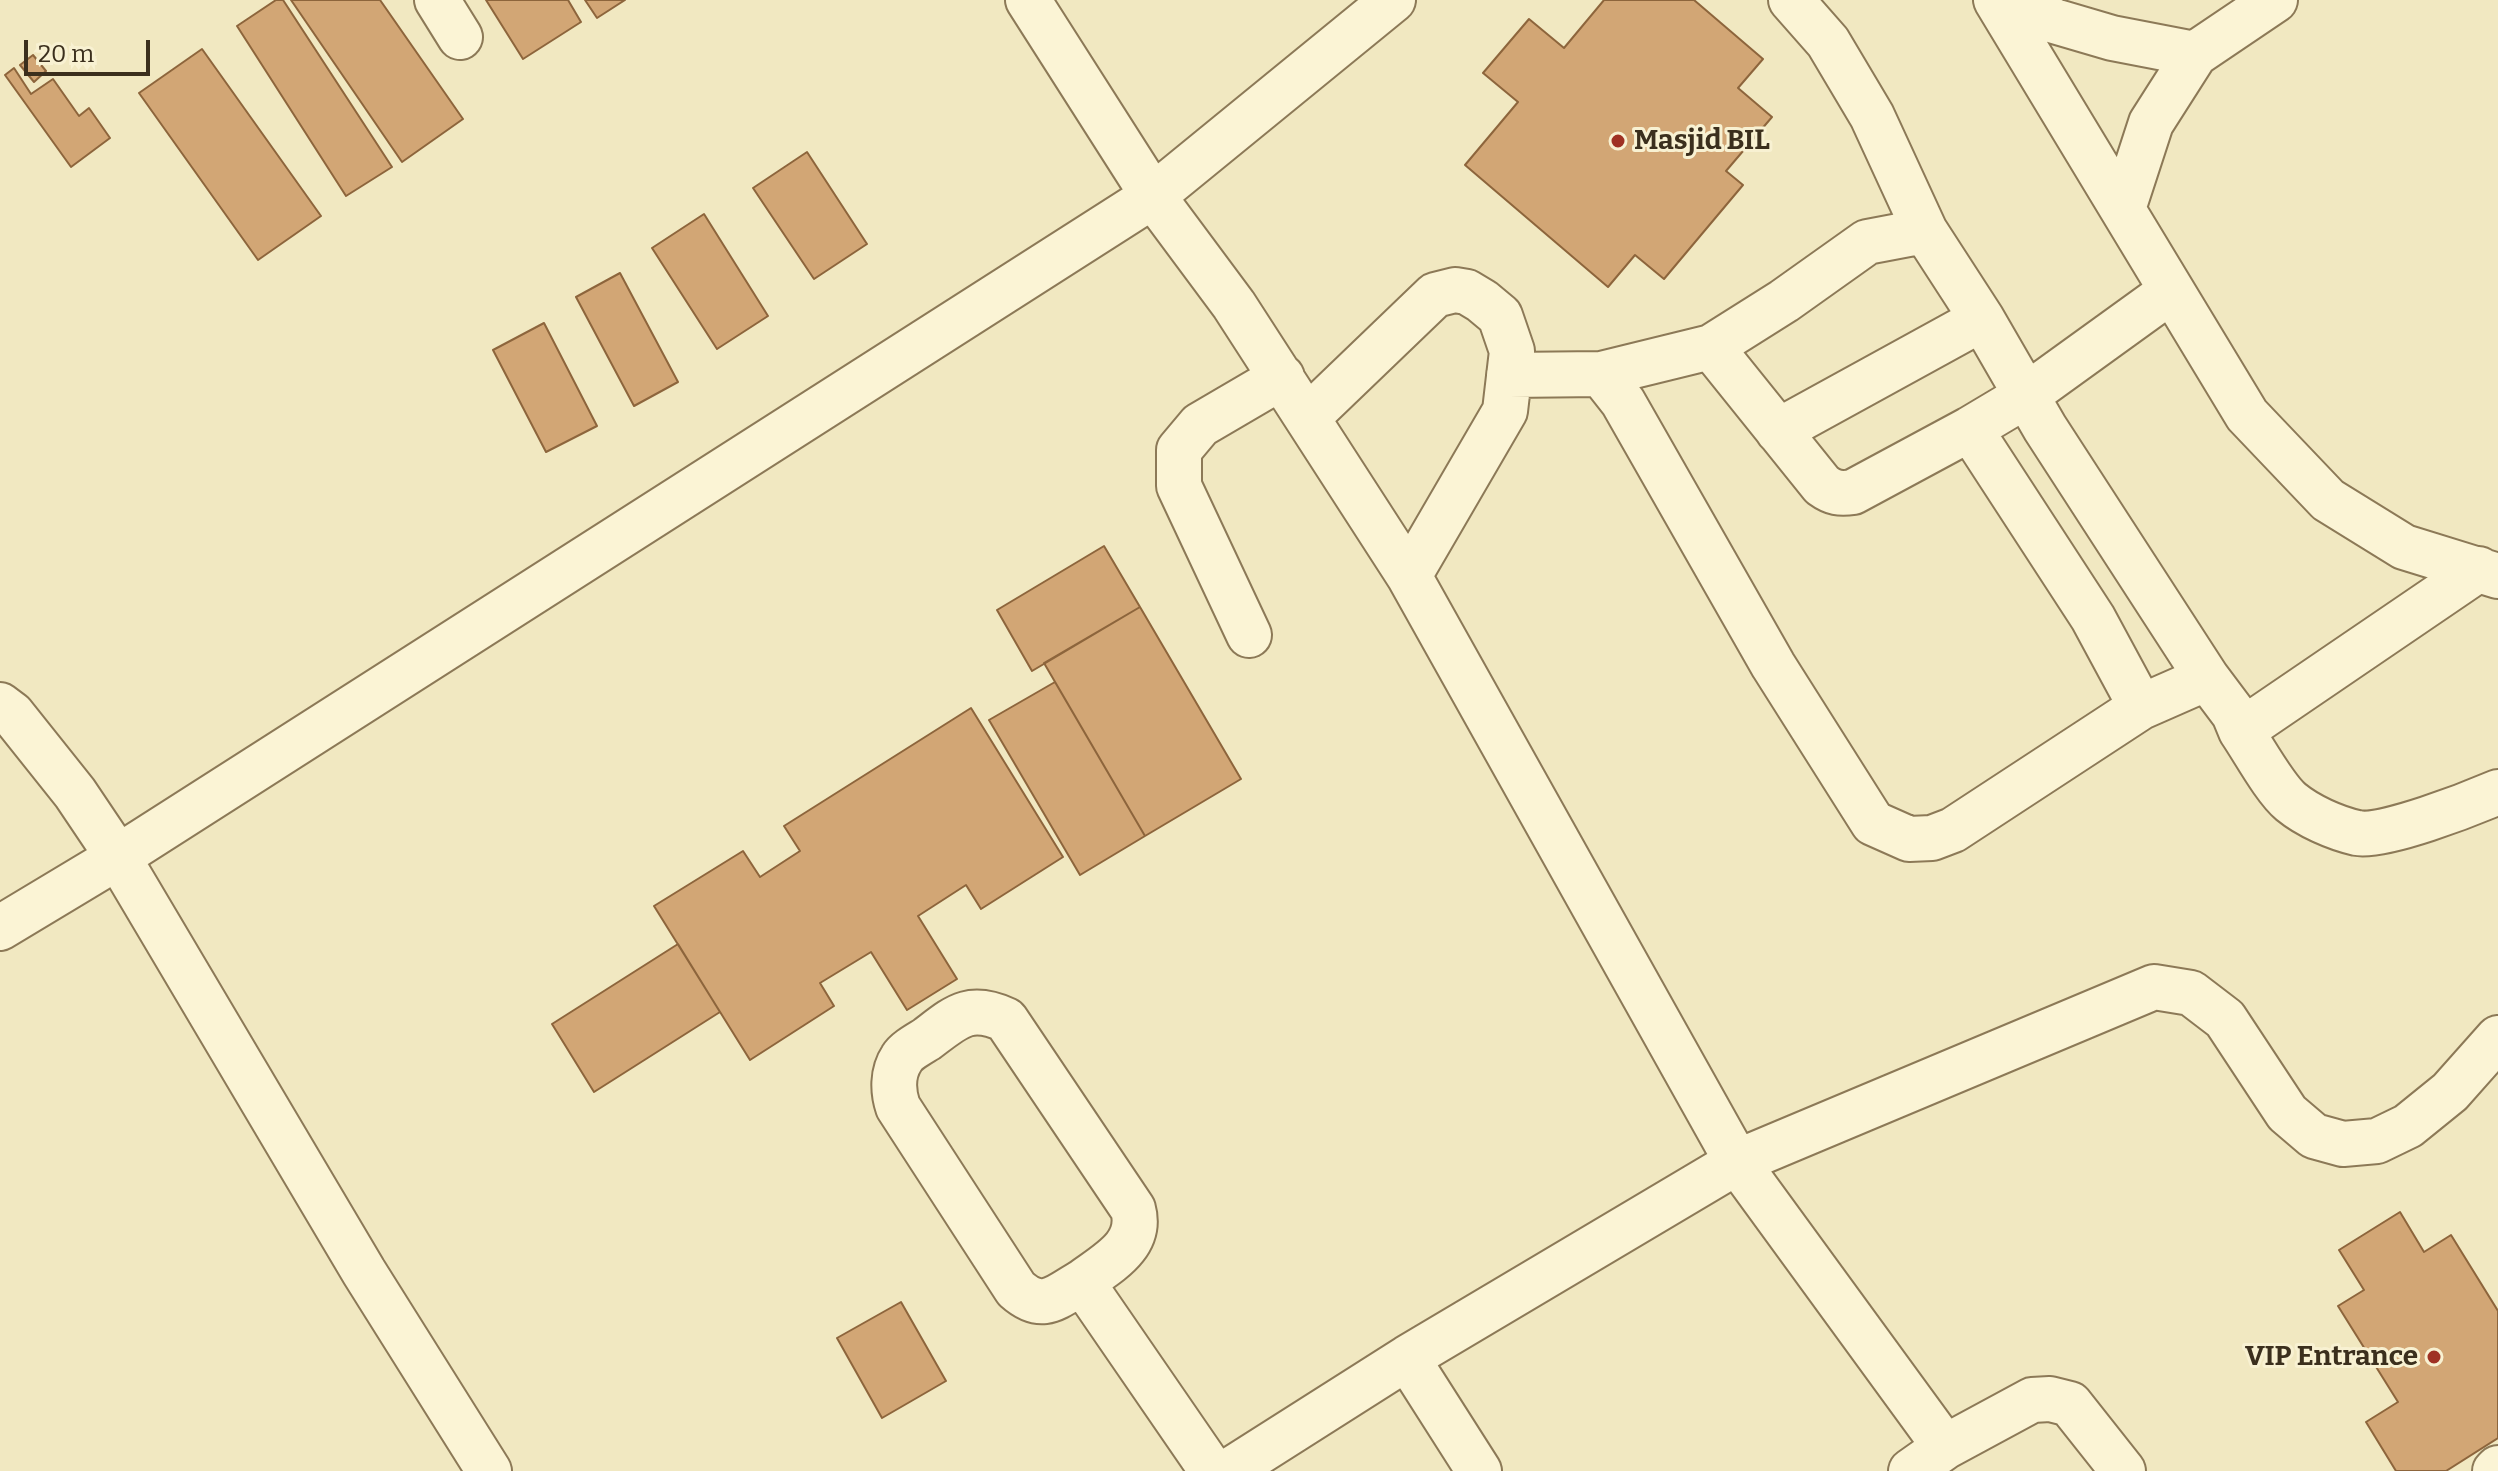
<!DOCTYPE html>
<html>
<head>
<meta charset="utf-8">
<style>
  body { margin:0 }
  #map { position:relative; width:2498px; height:1471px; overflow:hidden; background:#f1e8c1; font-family:Bitter,serif }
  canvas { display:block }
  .scale { position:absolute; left:24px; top:40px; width:126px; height:36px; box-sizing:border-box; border:4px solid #3b2f1d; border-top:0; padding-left:10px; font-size:24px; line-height:28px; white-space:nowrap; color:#3b2f1d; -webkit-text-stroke:6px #f8f1d2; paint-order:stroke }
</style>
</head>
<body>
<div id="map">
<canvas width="2498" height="1471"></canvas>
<div class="scale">20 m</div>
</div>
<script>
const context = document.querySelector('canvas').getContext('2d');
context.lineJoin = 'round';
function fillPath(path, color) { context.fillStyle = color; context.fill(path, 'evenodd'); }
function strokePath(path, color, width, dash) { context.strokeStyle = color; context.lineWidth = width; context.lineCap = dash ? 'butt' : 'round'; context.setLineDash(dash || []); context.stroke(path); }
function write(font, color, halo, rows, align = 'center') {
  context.font = font + ' Bitter,serif'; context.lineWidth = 6; context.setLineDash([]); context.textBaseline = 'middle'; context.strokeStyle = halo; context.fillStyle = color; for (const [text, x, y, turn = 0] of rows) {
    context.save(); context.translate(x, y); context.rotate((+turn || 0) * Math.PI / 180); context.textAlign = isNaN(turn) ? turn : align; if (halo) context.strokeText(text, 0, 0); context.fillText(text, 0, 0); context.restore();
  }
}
const building = new Path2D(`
  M276,0H283L392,167L346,196L237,26Z
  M291,0H380L463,119L402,162Z
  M486,0H568L581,22L523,59Z
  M585,0H625L597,18Z
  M1604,0H1694L1763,59L1738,88L1772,117L1726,171L1743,185L1664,279L1635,255L1608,287L1465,165L1518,102L1483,73L1529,19L1564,48Z
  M202,49L321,216L258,260L139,93Z
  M33,55L46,71L34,82L20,65Z
  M14,68L31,94L53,79L79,116L89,108L110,138L71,167L5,75Z
  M807,152L867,244L814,279L753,188Z
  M704,214L768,316L717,349L652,248Z
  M620,273L678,382L634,406L576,297Z
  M544,323L597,426L546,452L493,350Z
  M1104,546L1140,607L1032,671L997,610Z
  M1140,607L1241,779L1145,836L1044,663Z
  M1055,682L1145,836L1080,875L989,720Z
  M971,708L1063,857L981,909L966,885L918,916L957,979L907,1010L871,952L820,983L834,1006L750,1060L654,906L743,851L760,877L800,851L784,826Z
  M678,944L720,1012L594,1092L552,1024Z
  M2400,1212L2424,1252L2451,1235L2498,1311V1438L2446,1471H2396L2366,1422L2398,1402L2338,1306L2364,1290L2339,1250Z
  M901,1302L946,1381L882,1418L837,1338Z`);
fillPath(building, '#d2a675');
strokePath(building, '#8d653c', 2);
const minor = new Path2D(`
  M437,0L460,37
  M1028,0L1153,196L1234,305L1409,576L1737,1162L1407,1358L1229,1471
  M1791,0L1828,42L1872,116L1925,231
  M1996,0L2247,415L2328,500L2404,547L2498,576
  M2016,0L2054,21L2112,38L2195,54
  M2123,209L2151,123L2195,54L2275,0
  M1711,347L1822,485C1833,493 1840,494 1853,492L1970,429L2027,395L2171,291
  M1509,375L1601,374L1623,402L1773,665L1873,823L1909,839L1932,838L1953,830L2141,707L2207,678L2045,428L1982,319L1925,231L1867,242L1784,301L1711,347L1601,374
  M1308,417L1435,295L1455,290L1467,292L1482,301L1500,316L1512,351L1505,411L1409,576
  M1970,429L2093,618L2141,707
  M1778,431L1982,319
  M1249,635L1179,486V450L1200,425L1282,377
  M2207,678L2234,714L2241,731L2479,569
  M0,705L12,714L75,793L118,857L364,1272L489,1471
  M2241,731C2254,750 2275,789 2291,802C2308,816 2335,828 2357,833C2384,838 2470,804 2498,792
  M0,928L118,857L1153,196L1393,0
  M1082,1282C1108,1263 1143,1245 1133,1209L1006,1020C969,1003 956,1017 927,1039C919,1044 906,1051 902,1058C892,1073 893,1092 898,1107L1016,1289C1043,1313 1056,1297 1082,1282L1212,1471
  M1407,1358L1479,1471
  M1945,1447L2032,1400L2050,1399L2070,1404L2123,1471
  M1911,1471L1945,1447L1737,1162L2154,987L2191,993L2225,1019L2287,1113L2314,1136L2343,1144L2377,1141L2408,1126L2450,1092L2498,1038
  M2495,1471L2498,1468`);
strokePath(minor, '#8c7957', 48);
strokePath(minor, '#fbf4d5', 44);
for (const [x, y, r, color] of [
  [1618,141,8,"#9f3123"],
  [2434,1357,8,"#9f3123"]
]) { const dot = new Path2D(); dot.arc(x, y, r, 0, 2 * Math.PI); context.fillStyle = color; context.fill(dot); strokePath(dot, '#f8f1d2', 3); }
write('bold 28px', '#3b2f1d', '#f8f1d2', [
  ["Masjid BIL",1634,141],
  ["VIP Entrance",2418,1357,"right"]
], 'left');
</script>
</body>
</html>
